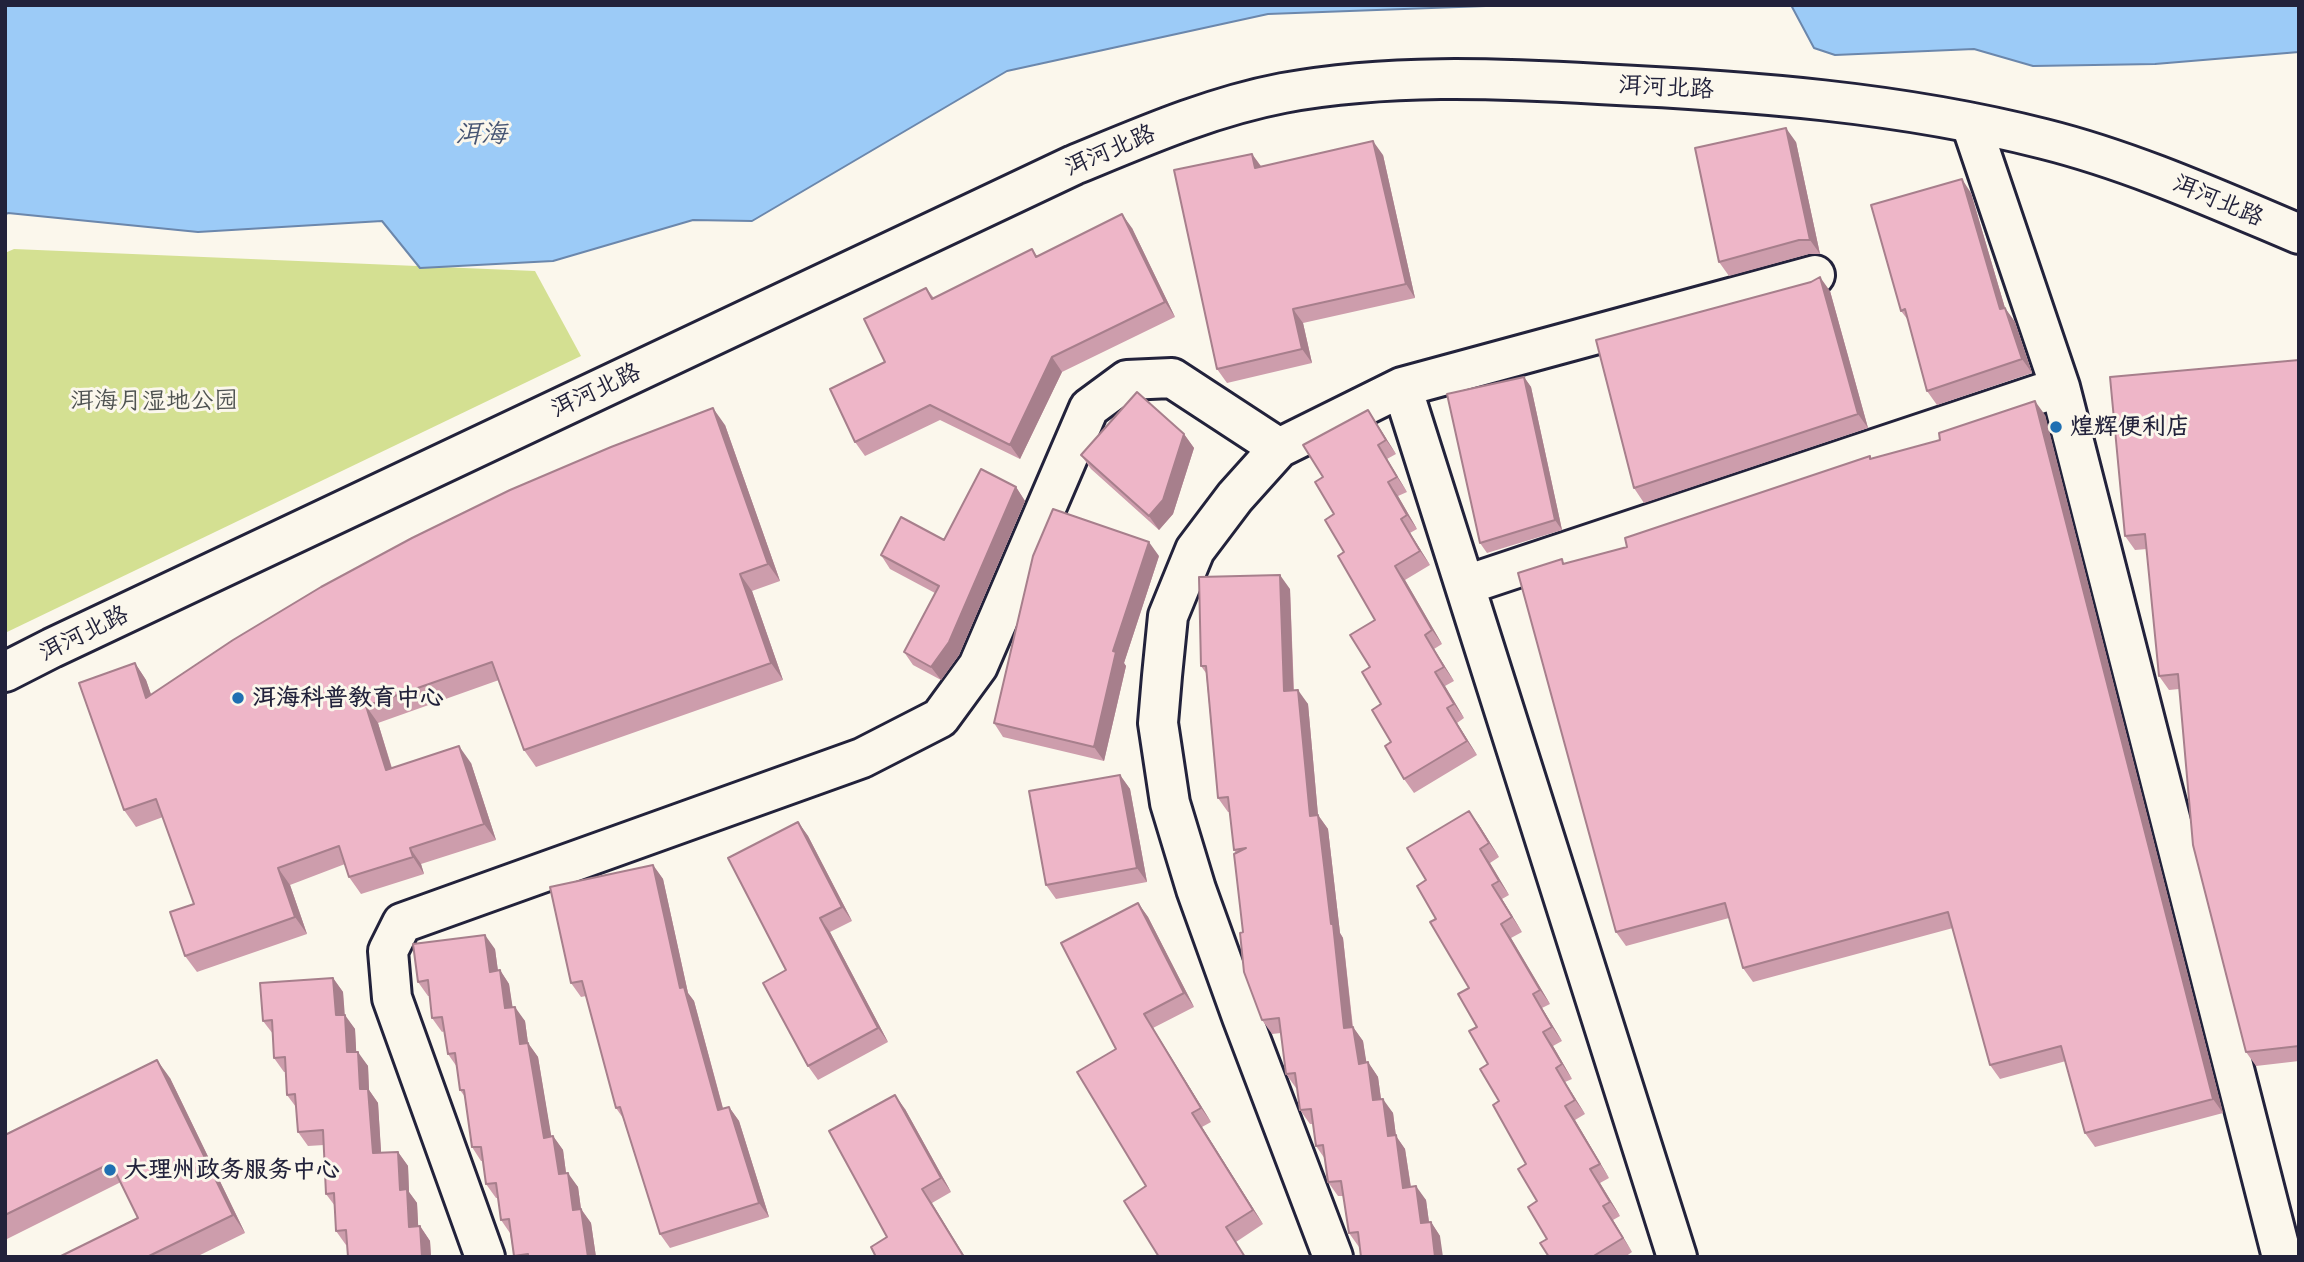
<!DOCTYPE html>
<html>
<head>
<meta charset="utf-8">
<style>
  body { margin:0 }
  #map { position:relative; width:2304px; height:1262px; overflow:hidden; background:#fbf7ec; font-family:"Playpen Sans",sans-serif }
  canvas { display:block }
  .frame { position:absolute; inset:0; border:7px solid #22223b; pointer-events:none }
</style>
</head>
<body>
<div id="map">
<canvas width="2304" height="1262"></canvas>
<div class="frame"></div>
</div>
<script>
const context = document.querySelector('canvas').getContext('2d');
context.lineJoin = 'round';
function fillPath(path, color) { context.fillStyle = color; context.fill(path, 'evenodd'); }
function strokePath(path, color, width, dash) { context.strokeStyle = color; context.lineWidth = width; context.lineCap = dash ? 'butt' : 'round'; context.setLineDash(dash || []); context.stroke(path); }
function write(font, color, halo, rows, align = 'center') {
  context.font = font + ' "Playpen Sans","LXGW WenKai TC",sans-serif'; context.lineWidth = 6; context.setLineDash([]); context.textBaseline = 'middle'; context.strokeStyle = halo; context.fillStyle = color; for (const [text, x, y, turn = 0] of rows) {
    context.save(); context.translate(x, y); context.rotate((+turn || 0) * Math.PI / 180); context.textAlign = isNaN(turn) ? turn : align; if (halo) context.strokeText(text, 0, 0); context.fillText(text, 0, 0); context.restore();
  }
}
fillPath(new Path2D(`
  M14,249L535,271L581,356L5,633V253Z`), '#d4e092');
const water = new Path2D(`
  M5,5H1513L1268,14L1007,71L752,221L693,220L553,261L420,268L382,221L198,232L8,213L5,215Z
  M1791,5H2299V52L2155,64L2033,66L1974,49L1835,55L1814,48Z`);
fillPath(water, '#9ccbf7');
strokePath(water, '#6b87ac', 2);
const street = new Path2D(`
  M1971,124L2060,387L2282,1257
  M1402,387L1677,1257
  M1466,585L2060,387
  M485,1257L392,998L388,951L402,923L862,758L940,718L978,666L1089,408L1127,380L1172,378L1279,448
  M1333,1257L1242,1017L1196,889L1170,803L1158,723L1162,676L1168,616L1195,550L1235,497L1279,448L1402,387L1815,275`);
const secondary = new Path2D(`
  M5,672L52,648L1074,165C1142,137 1210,107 1283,93C1387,74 1494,78 1599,84C1748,91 1899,102 2044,139C2132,161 2216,199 2299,234`);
strokePath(street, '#22223b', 44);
strokePath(secondary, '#22223b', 44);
strokePath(street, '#fbf7ec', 38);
strokePath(secondary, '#fbf7ec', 38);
fillPath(new Path2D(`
  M1796,142L1820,254H1809L1729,276L1719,262Z
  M1252,154L1261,166L1383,155L1415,298L1303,323L1312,363L1227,383L1217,369Z
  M1971,193L2005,308L2015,322L2032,373L1937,405L1927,391L1908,320L1901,311Z
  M1132,228L1175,317L1062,372L1020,459L940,420L865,456L855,442L926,288L934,298L1032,249L1037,256Z
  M1830,291L1868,428L1644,503L1634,488Z
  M2299,360V1061L2256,1066L2246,1052L2179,689L2169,690L2159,676L2147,549L2135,550L2125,536Z
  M1524,377L1531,387L1562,530L1487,553L1480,543Z
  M1368,410L1377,424L1396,454L1387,459L1407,492L1398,496L1417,529L1410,533L1430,565L1405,580L1442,644L1434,649L1454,681L1445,686L1464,718L1457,723L1477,755L1414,793L1404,779L1391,742L1370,667L1375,620L1344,552L1323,477Z
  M2045,415L2223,1113L2095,1147L2085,1133L2066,1061L2000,1079L1990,1065L1953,928L1753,982L1743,968L1729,918L1626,946L1616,932L1565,564L1627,547L1870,456L1871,459Z
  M725,425L780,581L752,591L783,680L536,767L524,750L499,680L378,723L392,768L471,763L496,840L421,864L424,874L361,894L349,877L345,864L290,885L307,934L197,972L185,956L194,904L163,817L136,827L124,810L135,663L146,680L151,695Z
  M1184,434L1194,448L1173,514L1159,530L1091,469L1081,455Z
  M1016,487L1025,501L959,655L941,680L913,665L904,652L935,593L890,569L881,555L944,540Z
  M1159,556L1124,663L1126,666L1104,761L1003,737L994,723Z
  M1290,589L1294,691L1308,704L1318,815L1328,829L1340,933L1343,938L1353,1027L1363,1041L1366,1063L1368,1062L1378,1077L1381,1099L1393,1113L1396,1136L1405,1149L1411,1187L1426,1200L1429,1222H1431L1440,1236L1359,1247L1349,1233L1343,1196H1338L1328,1182L1325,1159L1316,1146L1313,1124H1310L1300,1110L1297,1087L1296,1088L1286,1074L1281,1033L1272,1034L1262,1020L1243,932L1236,853L1234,850L1230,812H1228L1218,798L1206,673L1201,666Z
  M1120,775L1130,789L1147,882L1056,899L1046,885Z
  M1469,811L1479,825L1499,857L1490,863L1509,895L1502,899L1522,932L1511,938L1550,1004L1542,1008L1562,1041L1553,1046L1572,1079L1565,1082L1585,1114L1575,1120L1609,1178L1600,1183L1620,1216L1613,1220L1632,1252L1625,1257H1549L1547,1239L1526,1164L1499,1101L1477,1027L1469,988L1436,919L1426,880Z
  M798,822L808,836L852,921L830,932L888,1042L818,1080L808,1066L786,970Z
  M653,865L663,879L688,993L694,1001L723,1108L729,1107L739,1121L769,1217L670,1248L660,1234L623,1118L616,1108L586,996L581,997L571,983Z
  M1138,903L1148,917L1194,1007L1153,1028L1211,1122L1202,1127L1263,1224L1236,1242L1146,1186L1116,1049Z
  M495,949L498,971L500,970L509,984L512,1007L525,1021L528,1043L538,1057L551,1137L553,1136L563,1150L566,1173L578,1187L581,1209L591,1223L596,1257H514L510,1233L501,1220L498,1198H496L486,1184L483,1161H481L472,1147L465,1097L460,1090L457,1067L448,1054L445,1031L442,1032L432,1018L430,996H428L418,982Z
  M333,978L343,992L344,1015L355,1029L356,1052L368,1066L369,1090L378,1103L381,1153L398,1152L408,1166L409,1192L417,1203L418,1226H420L430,1241L431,1257H348L347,1245H346L336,1231L335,1206L326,1194L324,1145L308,1146L298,1132L296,1107L287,1095L286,1072H284L274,1058L273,1034L263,1021Z
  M170,1078L245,1233L196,1257H59L138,1218L121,1182L5,1240V1135Z
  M905,1109L951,1192L932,1203L887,1237Z`), '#cd9dac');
fillPath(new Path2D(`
  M1786,128L1796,142L1820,254L1810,240Z
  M1373,141L1383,155L1415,298L1406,284Z
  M1252,154L1262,168H1255Z
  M1962,179L1971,193L2005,308L2015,322L2032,373L2022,359L2000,309Z
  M1122,214L1132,228L1175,317L1165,302Z
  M1820,277L1830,291L1868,428L1858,414Z
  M1293,309L1303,323L1312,363L1302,349Z
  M1052,357L1062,372L1020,459L1010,445Z
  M1524,377L1531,387L1562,530L1555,520Z
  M2035,401L2045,415L2223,1113L2213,1099Z
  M713,408L725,425L780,581L768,564Z
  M1368,410L1377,424L1396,454L1386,440Z
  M1184,434L1194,448L1173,514L1159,530L1149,516Z
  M1378,445L1387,459L1407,492L1397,477Z
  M1388,482L1398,496L1417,529L1407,515Z
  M1016,487L1025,501L959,655L941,680L931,667Z
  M1401,519L1410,533L1430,565L1420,551Z
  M1149,542L1159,556L1124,663L1126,666L1104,761L1094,747L1113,651Z
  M1395,566L1405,580L1442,644L1432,630Z
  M740,574L752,591L783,680L771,663Z
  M1280,575L1290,589L1294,706L1284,691Z
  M1425,635L1434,649L1454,681L1444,667Z
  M135,663L146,680L158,714L146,698Z
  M1435,672L1445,686L1464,718L1454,704Z
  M1298,690L1308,704L1318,815L1328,829L1340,933L1343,938L1354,1042L1344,1028L1331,924L1310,816Z
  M366,706L378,723L397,786L386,770Z
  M1447,708L1457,723L1477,755L1467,741Z
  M459,746L471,763L496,840L484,824Z
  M1120,775L1130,789L1147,882L1137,868Z
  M1469,811L1479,825L1499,857L1489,843Z
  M798,822L808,836L852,921L842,907Z
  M410,848L421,864L424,874L413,857Z
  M1480,849L1490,863L1509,895L1499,881Z
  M653,865L663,879L688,993L694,1001L727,1124L718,1110L680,988Z
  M278,868L290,885L307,934L295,917Z
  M1492,885L1502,899L1522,932L1512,917Z
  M1138,903L1148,917L1194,1007L1184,993Z
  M820,918L830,932L888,1042L878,1028Z
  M1501,924L1511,938L1550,1004L1540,990Z
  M485,935L495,949L500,986L490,972Z
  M500,970L509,984L515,1022L505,1008Z
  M333,978L343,992L346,1029L336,1015Z
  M1533,994L1542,1008L1562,1041L1552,1027Z
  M515,1007L525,1021L528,1043L538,1057L554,1152L544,1138L520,1044Z
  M1144,1014L1153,1028L1211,1122L1201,1108Z
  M345,1015L355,1029L357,1066L347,1052Z
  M1353,1027L1363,1041L1369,1078L1359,1064Z
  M1543,1032L1553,1046L1572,1079L1562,1064Z
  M358,1052L368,1066L369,1090L378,1103L382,1167L373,1153L360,1089Z
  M157,1060L170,1078L245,1233L233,1215Z
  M1368,1062L1378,1077L1383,1114L1373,1100Z
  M1556,1068L1565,1082L1585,1114L1575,1100Z
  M895,1095L905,1109L951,1192L941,1178Z
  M1383,1099L1393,1113L1396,1136L1405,1149L1413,1202L1403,1188L1388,1136Z
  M1565,1106L1575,1120L1609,1178L1600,1164Z
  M729,1107L739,1121L769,1217L759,1203Z
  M1192,1113L1202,1127L1263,1224L1253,1210Z
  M553,1136L563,1150L568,1188L559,1174Z
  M398,1152L408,1166L409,1192L417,1203L419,1241L409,1227L400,1190Z
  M1590,1169L1600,1183L1620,1216L1610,1202Z
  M568,1173L578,1187L581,1209L591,1223L596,1257H588L573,1210Z
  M1416,1186L1426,1200L1431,1237L1421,1223Z
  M922,1189L932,1203L965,1257H964Z
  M1603,1206L1613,1220L1632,1252L1623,1238Z
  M1431,1222L1440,1236L1443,1257H1435Z
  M420,1226L430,1241L431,1257H422Z`), '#a77f8c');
const building = new Path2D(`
  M1786,128L1810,240H1799L1719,262L1695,148Z
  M1373,141L1406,284L1293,309L1302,349L1217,369L1174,170L1252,154L1255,168Z
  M1962,179L2000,309L2005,308L2022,359L1927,391L1905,309L1901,311L1871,205Z
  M1122,214L1165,302L1052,357L1010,445L930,405L855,442L830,389L885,362L864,319L926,288L932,299L1032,249L1036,257Z
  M1820,277L1858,414L1634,488L1596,340L1811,282Z
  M2299,360V1046L2246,1052L2193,845L2178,674L2159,676L2145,534L2125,536L2110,377Z
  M1524,377L1555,520L1480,543L1447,394Z
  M1137,392L1184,434L1163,500L1149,516L1081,455Z
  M2035,401L2213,1099L2085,1133L2061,1046L1990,1065L1948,912L1743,968L1725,903L1616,932L1518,573L1562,559L1563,564L1627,547L1625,538L1870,456V459L1940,440L1939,433Z
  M713,408L768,564L740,574L771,663L524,750L492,662L366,706L386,770L459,746L484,824L410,848L413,857L349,877L339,846L278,868L295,917L185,956L170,912L194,904L156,799L124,810L79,683L135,663L146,698L233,640L321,587L412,538L510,490L611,447Z
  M1368,410L1386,440L1378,445L1397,477L1388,482L1407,515L1401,519L1420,551L1395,566L1432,630L1425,635L1444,667L1435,672L1454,704L1447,708L1467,741L1404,779L1385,746L1391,742L1372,710L1381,704L1362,672L1370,667L1350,635L1375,620L1338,556L1344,552L1325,520L1334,514L1315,482L1323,477L1303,445Z
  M981,469L1016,487L949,642L931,667L904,652L939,586L881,555L901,517L944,540Z
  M1053,509L1149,542L1113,651L1116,652L1094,747L994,723L1033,556Z
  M1280,575L1284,691L1298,690L1310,816L1318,815L1331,924H1333L1344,1028L1353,1027L1359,1064L1368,1062L1373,1100L1383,1099L1388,1136L1396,1135L1403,1188L1416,1186L1421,1223L1431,1222L1435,1257H1361L1358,1232L1349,1233L1341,1181L1328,1182L1323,1145L1316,1146L1311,1109L1300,1110L1295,1073L1286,1074L1279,1018L1262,1020L1244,972L1240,933L1243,932L1234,854L1246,848L1234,850L1228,797L1218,798L1206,666H1201L1199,577Z
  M1120,775L1137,868L1046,885L1029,791Z
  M1469,811L1489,843L1480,849L1499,881L1492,885L1512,917L1501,924L1540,990L1533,994L1552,1027L1543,1032L1562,1064L1556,1068L1575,1100L1565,1106L1600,1164L1590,1169L1610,1202L1603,1206L1623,1238L1592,1257H1549L1540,1243L1547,1239L1528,1207L1537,1201L1518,1169L1526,1164L1493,1105L1499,1101L1480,1069L1488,1064L1469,1031L1477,1027L1458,994L1469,988L1430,922L1436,919L1417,886L1426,880L1407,848Z
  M798,822L842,907L820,918L878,1028L808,1066L763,983L786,970L728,858Z
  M653,865L680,988L684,987L718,1110L729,1107L759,1203L660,1234L620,1107L616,1108L582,981L571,983L550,887Z
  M1138,903L1184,993L1144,1014L1201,1108L1192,1113L1253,1210L1226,1227L1245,1257H1159L1124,1201L1146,1186L1077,1072L1116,1049L1061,943Z
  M485,935L490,972L500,970L505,1008L515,1007L520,1044L528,1043L544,1138L553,1136L559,1174L568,1173L573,1210L581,1209L588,1257H528V1254L514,1256L509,1219L501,1220L496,1183L486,1184L481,1147H472L464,1090H460L455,1053L448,1054L442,1017L432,1018L428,980L418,982L413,944Z
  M333,978L336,1015H345L347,1052H358L360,1089H368L373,1153L398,1152L400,1190L407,1189L409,1227L420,1226L422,1257H348L346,1230L336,1231L334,1193L326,1194L323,1130L298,1132L295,1094L287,1095L285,1057L274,1058L272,1020L263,1021L260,983Z
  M157,1060L233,1215L149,1256V1257H59L138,1218L111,1163L5,1215V1135Z
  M895,1095L941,1178L922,1189L964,1257H876L871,1247L887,1237L829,1131Z`);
fillPath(building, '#eeb6c8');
strokePath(building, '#a77f8c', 2);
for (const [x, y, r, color] of [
  [2056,427,7,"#1f6fb2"],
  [238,698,7,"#1f6fb2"],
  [110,1170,7,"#1f6fb2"]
]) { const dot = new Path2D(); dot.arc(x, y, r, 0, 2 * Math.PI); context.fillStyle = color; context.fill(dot); strokePath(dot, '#fbf7ec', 2.5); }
write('24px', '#22223b', '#fbf7ec', [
  ["洱河北路",1666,88,3],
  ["洱河北路",1110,151,-23],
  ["洱河北路",2218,201,23],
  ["洱河北路",596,391,-25],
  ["洱河北路",84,634,-26]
]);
write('24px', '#4e5251', '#fbf7ec', [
  ["洱海月湿地公园",154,401]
]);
write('bold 24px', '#22223b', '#fbf7ec', [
  ["煌辉便利店",2070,427],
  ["洱海科普教育中心",252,698],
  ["大理州政务服务中心",124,1170]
], 'left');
write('italic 26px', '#475573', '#fbf7ec', [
  ["洱海",481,135]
]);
</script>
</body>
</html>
